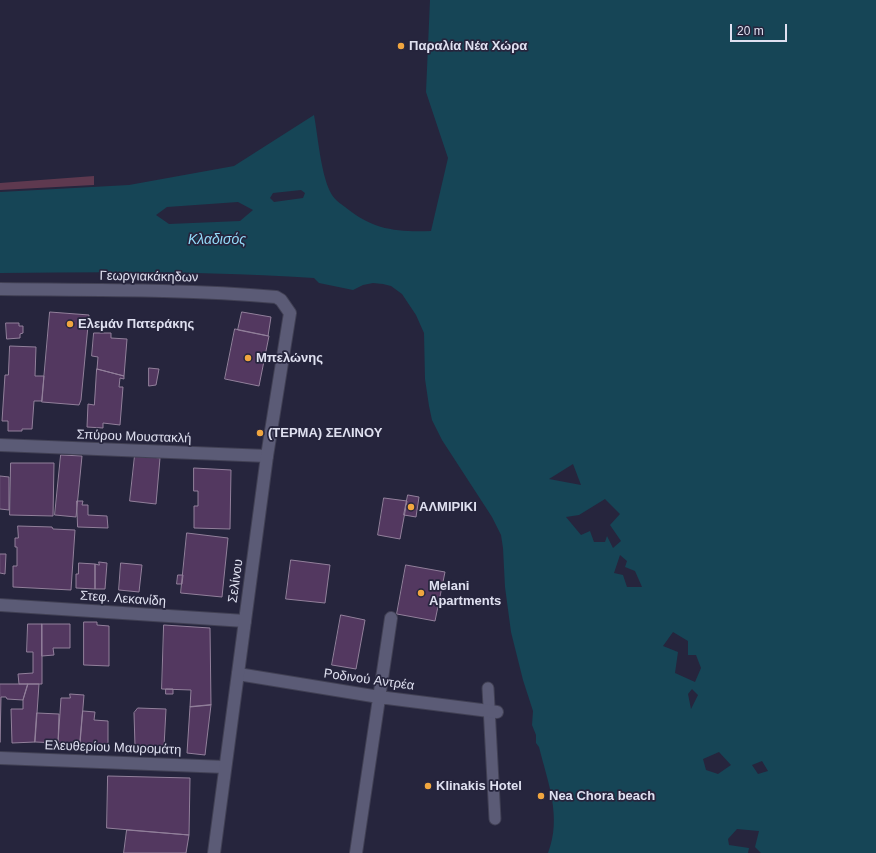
<!DOCTYPE html>
<html>
<head>
<meta charset="utf-8">
<style>
  body { margin:0 }
  #map { position:relative; width:876px; height:853px; overflow:hidden; background:#26253d; font-family:Arial,sans-serif }
  canvas { display:block }
  .scale { position:absolute; left:730px; top:24px; width:57px; height:18px; box-sizing:border-box; border:2px solid #dfe0f0; border-top:0; padding-left:5px; font-size:12px; line-height:14px; white-space:nowrap; color:#dfe0f0; -webkit-text-stroke:3px #26253d; paint-order:stroke }
</style>
</head>
<body>
<div id="map">
<canvas width="876" height="853"></canvas>
<div class="scale">20 m</div>
</div>
<script>
const context = document.querySelector('canvas').getContext('2d');
context.lineJoin = 'round';
function fillPath(path, color) { context.fillStyle = color; context.fill(path, 'evenodd'); }
function strokePath(path, color, width, dash) { context.strokeStyle = color; context.lineWidth = width; context.lineCap = dash ? 'butt' : 'round'; context.setLineDash(dash || []); context.stroke(path); }
function write(font, color, halo, rows, align = 'center') {
  context.font = font + ' Arial,sans-serif'; context.lineWidth = 3.5; context.setLineDash([]); context.textBaseline = 'middle'; context.strokeStyle = halo; context.fillStyle = color; for (const [text, x, y, turn = 0] of rows) {
    context.save(); context.translate(x, y); context.rotate((+turn || 0) * Math.PI / 180); context.textAlign = isNaN(turn) ? turn : align; if (halo) context.strokeText(text, 0, 0); context.fillText(text, 0, 0); context.restore();
  }
}
fillPath(new Path2D(`
  M94,176V185L0,190V183Z`), '#5e394f');
fillPath(new Path2D(`
  M430,0H876V853H761L755,847L759,831L737,829L728,839L729,845L749,848L748,853H548C562,817 548,783 539,747L536,743V735L532,725L533,711L523,680L511,632L505,587L503,548L501,535L492,517L442,440L432,420L429,406L425,379L424,333L416,315L402,294L391,286L383,284L373,283L363,285L353,290L319,283L314,278C210,271 105,272 0,273V192L129,185L234,166L314,115C318,136 321,177 332,195C335,200 341,204 345,207C373,230 396,232 431,231L448,158L426,92ZM301,190L305,193L303,198L274,202L270,198L273,193ZM238,202L253,210L240,221L169,224L156,215L167,207ZM573,464L581,485L549,479ZM605,499L620,514L610,525L621,541L613,548L607,536L605,542H594L590,531L581,535L566,517L579,515ZM620,555L627,561L625,567L635,571L642,587H627L623,575L614,573ZM673,632L688,641V655H696L701,668L695,682L675,673L678,652L663,646ZM692,689L698,695L691,709L688,694ZM719,752L731,765L718,774L706,770L703,759ZM762,761L768,771L758,774L752,765Z`), '#164556');
const building = new Path2D(`
  M50,312L89,315L81,400L79,405L42,402Z
  M242,312L271,317L268,336L238,330Z
  M6,323H19V326H23V333L20,334V338L7,339Z
  M235,329L269,336L259,386L225,379Z
  M94,333H111V338L127,339L124,376L97,369L98,357L92,356Z
  M10,346L36,347L35,376H44L42,401H34L32,429H22V431H8V421H2L5,375H8Z
  M149,368L159,369L156,385L149,386Z
  M97,369L124,376V379L120,378L119,387H123L120,425L103,423V428L87,427L88,404L94,405Z
  M61,455L82,456L76,517L55,515Z
  M135,455L160,458L156,504L130,501Z
  M11,463H54L53,516L10,515Z
  M194,468L231,470L230,529L194,528V506H198V491H194Z
  M0,476L9,477V510L0,509Z
  M408,495L419,497L416,517L404,515Z
  M384,498L407,501L400,539L378,535Z
  M77,501H83L82,505H88V515L107,516L108,528L78,527Z
  M18,526L52,527L53,529L75,530L71,590L13,587V566H17V547H15V538H18Z
  M187,533L228,538L222,597L181,593Z
  M0,554H6L5,574L0,573Z
  M291,560L330,565L325,603L286,599Z
  M99,562L107,563L105,589H95V564L99,565Z
  M79,563L95,564V589L76,588V574H78Z
  M121,563L142,565L139,592L119,590Z
  M406,565L445,572L435,621L397,614Z
  M178,575H183L182,584H177Z
  M341,615L365,620L356,669L332,665Z
  M84,622H97V625L109,626V666L84,665Z
  M28,624H42V684H19L18,674L33,673V652H27Z
  M42,624H70V648H53L54,655L42,656Z
  M164,625L210,628L211,705L190,707L191,690L162,689Z
  M0,684H28L23,700L7,699L6,697H1L0,742Z
  M28,684H39L35,742L12,743L11,709H23V700Z
  M166,689H173V694H166Z
  M70,694L84,695L80,744L58,743L61,698H70Z
  M211,705L205,755L187,753L190,707Z
  M138,708L166,709L164,747L135,746L134,713Z
  M83,711L95,712L94,720L108,721V749L84,747V744H80Z
  M37,713L59,714L58,743L35,742Z
  M108,776L190,778L189,835L107,828Z
  M127,830L189,835L186,853H124Z`);
fillPath(building, '#533860');
strokePath(building, '#92809b', 1);
const lane = new Path2D(`
  M488,688L495,819`);
const street = new Path2D(`
  M0,445L267,456
  M0,605L245,621
  M238,674L379,697L497,712
  M0,758L225,767
  M356,853L391,618`);
const secondary = new Path2D(`
  M0,289C92,290 184,289 276,297L281,300L290,313L267,456L214,853`);
strokePath(lane, '#414054', 13);
strokePath(street, '#414054', 14);
strokePath(secondary, '#414054', 14);
strokePath(lane, '#5b5b76', 11);
strokePath(street, '#5b5b76', 12);
strokePath(secondary, '#5b5b76', 12);
for (const [x, y, r, color] of [
  [401,46,4,"#f1a63f"],
  [70,324,4,"#f1a63f"],
  [248,358,4,"#f1a63f"],
  [260,433,4,"#f1a63f"],
  [411,507,4,"#f1a63f"],
  [421,593,4,"#f1a63f"],
  [428,786,4,"#f1a63f"],
  [541,796,4,"#f1a63f"]
]) { const dot = new Path2D(); dot.arc(x, y, r, 0, 2 * Math.PI); context.fillStyle = color; context.fill(dot); strokePath(dot, '#26253d', 1.5); }
write('bold 13px', '#dfe0f0', '#26253d', [
  ["Παραλία Νέα Χώρα",409,46],
  ["Ελεμάν Πατεράκης",78,324],
  ["Μπελώνης",256,358],
  ["(ΤΕΡΜΑ) ΣΕΛΙΝΟΥ",268,433],
  ["ΑΛΜΙΡΙΚΙ",419,507],
  ["Melani",429,586],
  ["Apartments",429,601],
  ["Klinakis Hotel",436,786],
  ["Nea Chora beach",549,796]
], 'left');
write('13px', '#dfe0f0', '#26253d', [
  ["Γεωργιακάκηδων",149,277,1],
  ["Σπύρου Μουστακλή",134,437,2],
  ["Σελίνου",236,581,-82],
  ["Στεφ. Λεκανίδη",123,599,4],
  ["Ροδινού Αντρέα",369,680,8],
  ["Ελευθερίου Μαυρομάτη",113,748,2]
]);
write('italic 14px', '#94dbf9', '#26253d', [
  ["Κλαδισός",217,240]
]);
</script>
</body>
</html>
